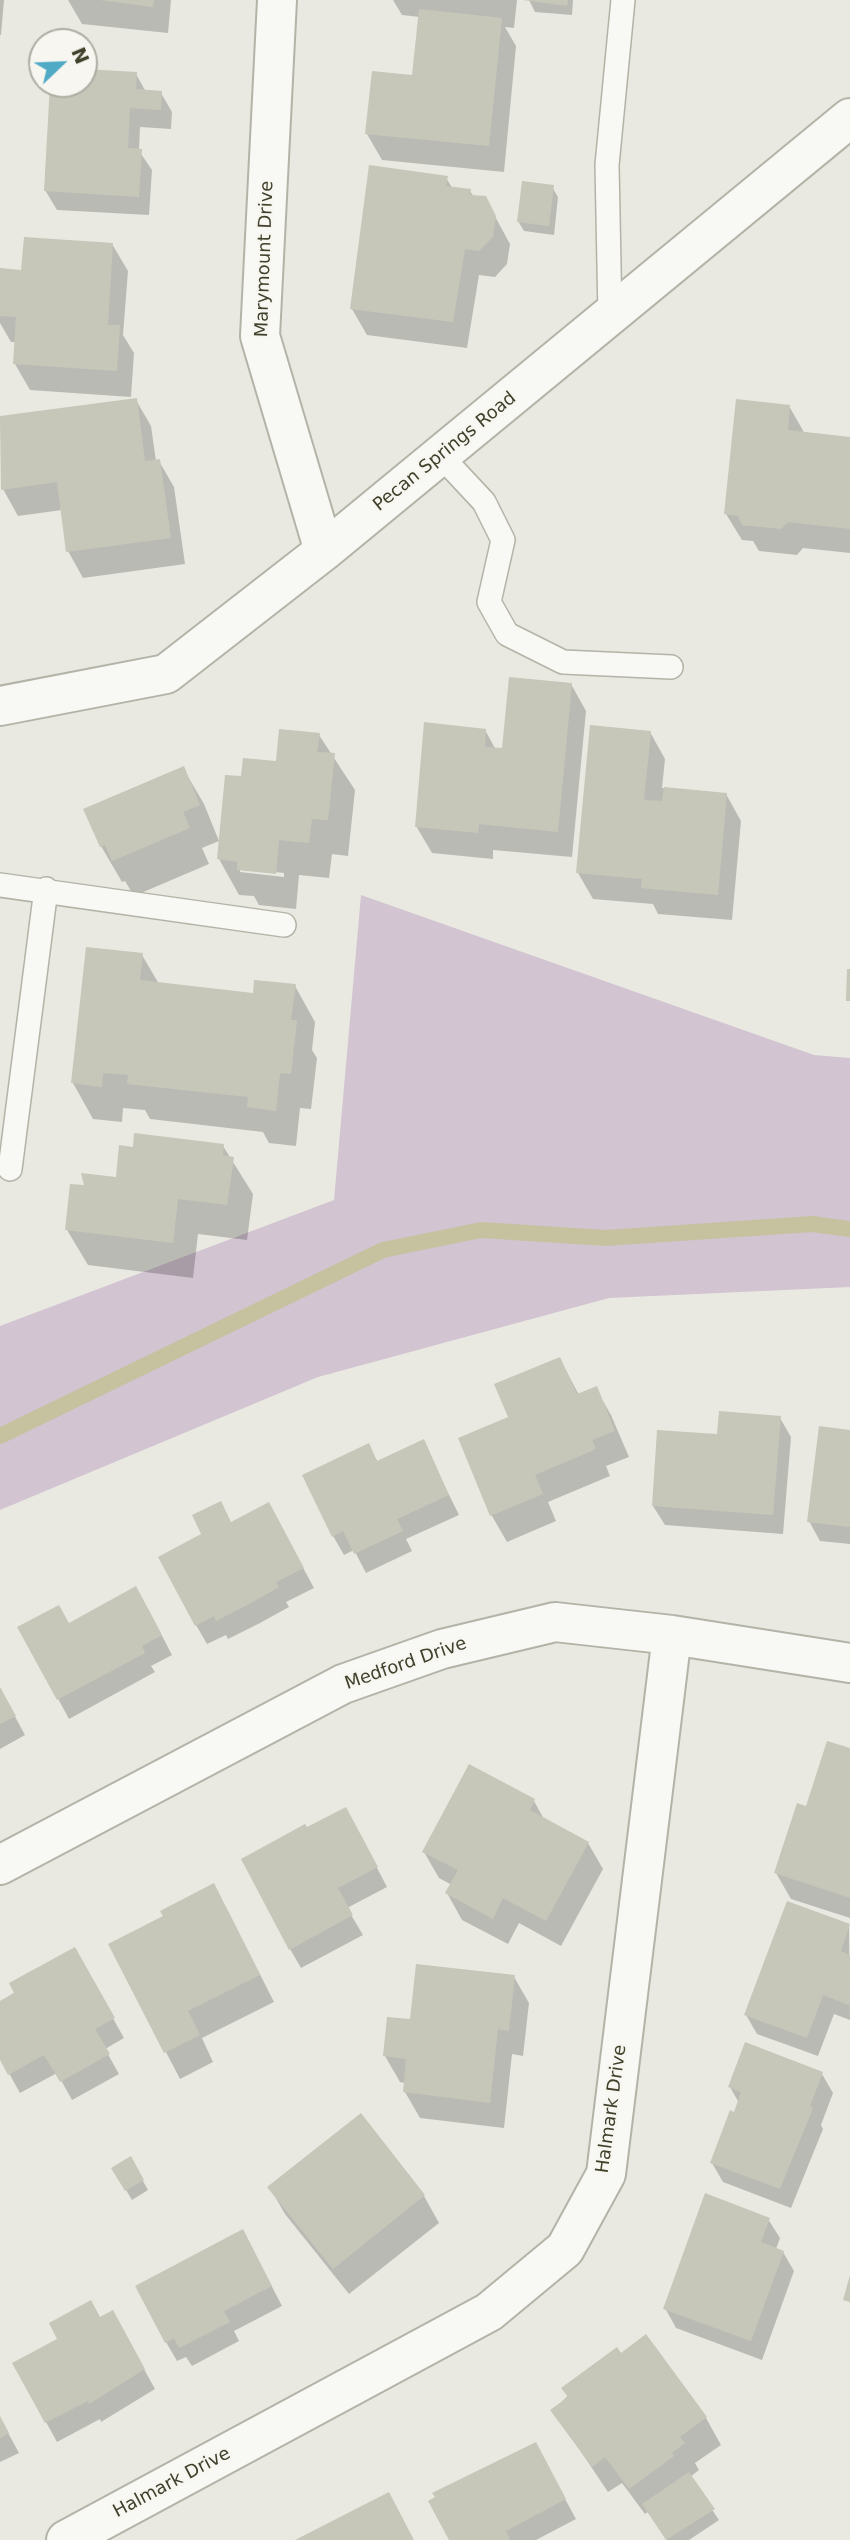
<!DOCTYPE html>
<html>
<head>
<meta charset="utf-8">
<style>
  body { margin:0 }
  #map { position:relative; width:850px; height:2540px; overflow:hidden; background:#e9e9e2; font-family:"DejaVu Sans",sans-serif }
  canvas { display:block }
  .north { position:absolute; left:28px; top:28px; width:70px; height:70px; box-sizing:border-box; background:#f7f6f1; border:2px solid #aeada2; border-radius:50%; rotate:67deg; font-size:19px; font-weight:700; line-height:28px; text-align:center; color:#40402b }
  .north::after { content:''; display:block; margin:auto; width:24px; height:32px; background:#50aac5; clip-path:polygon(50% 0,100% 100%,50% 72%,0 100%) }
</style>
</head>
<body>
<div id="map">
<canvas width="850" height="2540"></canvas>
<div class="north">N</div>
</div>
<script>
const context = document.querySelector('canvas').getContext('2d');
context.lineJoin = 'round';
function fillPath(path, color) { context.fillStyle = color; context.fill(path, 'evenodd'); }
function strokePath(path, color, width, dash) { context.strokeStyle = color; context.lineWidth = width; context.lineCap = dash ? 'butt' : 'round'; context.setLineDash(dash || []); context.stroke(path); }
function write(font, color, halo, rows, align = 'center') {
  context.font = font + ' "DejaVu Sans",sans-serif'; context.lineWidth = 5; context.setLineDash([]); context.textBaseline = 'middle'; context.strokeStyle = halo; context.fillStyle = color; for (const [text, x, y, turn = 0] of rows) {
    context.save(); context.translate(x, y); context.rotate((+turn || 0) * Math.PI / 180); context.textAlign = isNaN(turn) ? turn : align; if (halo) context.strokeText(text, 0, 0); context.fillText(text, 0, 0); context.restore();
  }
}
fillPath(new Path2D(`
  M361,895L814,1055L850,1058V1287L609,1298L318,1377L0,1510V1326L334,1200Z`), '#d2c4d1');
fillPath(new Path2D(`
  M0,0H4L1,35H0Z
  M68,0H171L168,33L82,24Z
  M393,0H517L514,28L505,27L516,46L504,172L382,160L367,134L414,77L420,17L402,15Z
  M529,0H573L572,15L535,12Z
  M84,71L136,74L146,92L161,93L172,112L171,129L140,127L139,151L152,170L149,215L57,210L45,190L52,84H84Z
  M446,178L453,189L470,191L474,197L485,198L510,244L507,264L495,277L479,275L467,348L367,335L352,309Z
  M552,187L558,197L554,235L524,231L518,221Z
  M112,244L128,271L123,335L134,353L131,397L30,390L15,364L16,342H11L0,323V270L23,272Z
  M136,400L151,426L156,461H159L174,487L185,564L83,578L68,551L62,510L18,516L3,489L0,418Z
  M789,406L805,434L850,438V553L803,548L797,555L759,551L753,541L742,540L726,514Z
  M571,684L586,711L572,857L493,850V859L432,853L416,826L485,730L496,750H503Z
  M650,732L665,759L662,788L726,794L741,821L732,920L658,914L653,904L593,899L578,873Z
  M319,735L355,790L348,856L332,854L329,878L299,875L296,909L259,905L254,896L239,895L219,859L242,778L278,763ZM240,868L284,873V877L240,872Z
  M183,768L204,804L219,841L202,848L209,864L134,896L125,881L122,882L101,846Z
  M142,955L159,984L254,995L295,986L315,1022L312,1050L317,1058L311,1109L300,1108L296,1146L269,1143L263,1132L150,1119L145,1110L123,1108L122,1122L93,1119L73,1083Z
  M223,1146L253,1194L247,1240L198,1234L193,1278L88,1265L67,1230L86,1187Z
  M560,1359L579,1395L596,1389L611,1415L629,1457L606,1466L610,1476L548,1502L556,1521L507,1542L492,1516L460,1439L510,1418Z
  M780,1418L791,1437L783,1534L665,1525L653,1506L718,1436Z
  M850,1431V1544L820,1541L809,1521Z
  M423,1442L459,1515L406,1539L412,1551L366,1573L354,1550L344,1555L333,1536L368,1446L378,1462Z
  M279,1523L314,1588L286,1602L289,1607L260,1623L228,1639L226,1635L207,1644L196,1625L232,1524Z
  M147,1607L172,1655L151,1666L155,1672L69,1719L20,1628L68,1625Z
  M0,1689L25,1735L0,1749Z
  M850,1750V1918L791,1899L776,1873L807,1809Z
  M534,1801L545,1821L588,1843L603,1869L561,1946L519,1923L508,1944L462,1920L447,1893L452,1885L439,1878L424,1852Z
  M356,1828L387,1887L347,1908L363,1935L301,1968L290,1949L307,1830Z
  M228,1911L274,2002L202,2038L213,2062L180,2079L110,1945Z
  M849,1926L850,2020L834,2014L818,2056L757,2034L746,2015Z
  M74,1949L124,2038L105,2049L119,2074L72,2100L57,2073L20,2093L0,2057V2003Z
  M514,1977L529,2003L523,2056L512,2054L504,2128L420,2118L405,2092V2083L400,2082L385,2056L412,2021Z
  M822,2074L833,2093L821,2125L823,2129L791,2208L723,2182L712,2163L739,2103L730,2087Z
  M360,2115L424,2196L439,2223L349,2294L285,2214L270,2188Z
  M130,2158L148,2190L132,2200L113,2168Z
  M768,2219L780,2238L776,2249L783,2252L794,2271L762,2360L676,2328L665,2308Z
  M253,2250L282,2306L234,2331L239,2341L192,2366L186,2357L177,2361L166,2342Z
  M100,2319L123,2331L155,2389L101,2422L100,2419L57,2442L46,2422Z
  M646,2336L706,2418L721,2445L695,2463L699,2470L690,2477L719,2520L689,2540H667L648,2512L645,2514L622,2483L608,2492L553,2410L617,2349L622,2354Z
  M0,2418L19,2453L0,2462Z
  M546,2464L576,2519L536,2540H451Z`), '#0003');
strokePath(new Path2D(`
  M0,1436L383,1250L481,1230L606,1238L812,1224L850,1229`), '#c6c2a0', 16);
fillPath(new Path2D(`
  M100,0H154L153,7Z
  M523,0H568L567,6Z
  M419,9L502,18L489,146L365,134L372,71L412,75Z
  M84,69L137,72L136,89L162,91L161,110L130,108L128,148L142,149L139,197L44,191L50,84H84Z
  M369,165L448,176L446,186L471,189L470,195L486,196L496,216L493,237L479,251L465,249L453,322L350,309Z
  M522,181L554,185L549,226L517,222Z
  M24,237L113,243L108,325H120L117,371L13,364L16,317L0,316V268L21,270Z
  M137,398L145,461L160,459L171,538L66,552L57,482L1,490L0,416Z
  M736,399L790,405L788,430L850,437V529L788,522L781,529L742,525L738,516L724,514Z
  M509,677L572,683L558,832L479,824L478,833L415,827L424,722L486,729L485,747L502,748Z
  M590,725L651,731L644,800L662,801L664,787L727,793L718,895L641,888L642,879L576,873Z
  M279,729L320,733L317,752L335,753L328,820L312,819L309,843L279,840L276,874L237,870V862L217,859L225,775L241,776L243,758L276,761Z
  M184,766L200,805L183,812L190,828L112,861L105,845L100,847L83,809Z
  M86,947L143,953L140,980L253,993L254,980L296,984L291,1020H297L291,1074L280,1073L276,1111L247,1107L248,1097L127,1084L128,1075L103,1073L102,1087L71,1083Z
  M847,969H850V1001H846Z
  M134,1133L224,1144L223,1155L234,1157L227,1205L178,1199L173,1243L65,1230L70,1184L84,1185L81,1173L116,1177L119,1145L133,1147Z
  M560,1357L577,1394L597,1386L615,1431L592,1440L596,1449L535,1475L543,1494L490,1516L458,1438L508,1417L494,1384Z
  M719,1411L781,1416L773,1515L652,1506L657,1430L717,1434Z
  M819,1426L850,1430V1527L807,1522Z
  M424,1439L449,1495L397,1519L403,1531L354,1554L343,1531L332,1537L302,1475L369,1443L377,1461Z
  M221,1501L231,1522L269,1502L304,1568L276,1582L279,1587L249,1604L216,1621L214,1616L195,1626L158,1557L201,1534L192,1515Z
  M136,1586L162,1635L142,1646L145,1653L57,1700L17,1627L59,1605L69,1623Z
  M0,1687L16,1716L0,1724Z
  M827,1741L850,1748V1898L774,1873L797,1803L806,1806Z
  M469,1764L535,1799L530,1810L589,1842L546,1921L503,1898L493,1919L445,1893L458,1870L422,1852Z
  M346,1807L378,1867L338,1888L353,1915L289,1950L241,1859L305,1824L307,1827Z
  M214,1883L260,1975L188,2011L200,2035L164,2053L108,1944L163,1916L160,1911Z
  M787,1901L850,1924L841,1951L850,1955L849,2005L823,1995L807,2038L744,2015Z
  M75,1947L115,2018L95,2029L110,2054L60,2082L44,2055L8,2075L0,2060V2001L14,1993L9,1983Z
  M416,1964L515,1975L509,2031L498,2029L490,2103L403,2092L406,2059L383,2056L387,2017L410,2019Z
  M745,2042L823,2072L810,2106L813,2108L780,2189L710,2163L730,2110L734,2112L741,2092L728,2087Z
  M361,2113L425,2195L333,2269L267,2187Z
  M131,2156L144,2180L125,2191L111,2168Z
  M705,2193L770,2218L761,2242L784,2251L751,2341L663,2309Z
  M243,2229L272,2286L224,2311L230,2322L179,2348L174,2338L165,2343L135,2286Z
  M850,2275V2302L843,2300Z
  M91,2300L100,2317L113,2310L145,2369L89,2404L88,2401L45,2423L12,2363L57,2339L49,2323Z
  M646,2334L707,2417L680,2437L685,2443L672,2453L674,2456L629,2489L605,2457L592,2467L550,2410L568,2397L561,2388L617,2347L621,2353Z
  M0,2416L9,2433L0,2438Z
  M536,2442L566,2499L506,2531L510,2539L508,2540H449L428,2501L435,2497L432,2493Z
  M689,2472L715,2509L666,2540L642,2504Z
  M389,2492L414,2540H295Z`), '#c6c6b9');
const service = new Path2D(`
  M610,316L607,165L623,0
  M441,456L484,502L503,540L489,602L507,634L563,662L671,667
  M0,885L284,925
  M10,1169L46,889`);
const minor = new Path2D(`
  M277,0L260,336L324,551
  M0,706L166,674L324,551L850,118
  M0,1865L343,1684L442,1649L555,1622L672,1635L850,1663
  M66,2540L489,2312L565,2249L606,2174L672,1635`);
strokePath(service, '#b3b3a7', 26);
strokePath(minor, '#b3b3a7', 42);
strokePath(service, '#f8f8f4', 23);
strokePath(minor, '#f8f8f4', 38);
write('18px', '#40402b', '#f7f6f1', [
  ["Marymount Drive",265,259,-88],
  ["Pecan Springs Road",445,452,-39],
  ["Medford Drive",406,1664,-19],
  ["Halmark Drive",612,2109,-82],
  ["Halmark Drive",172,2483,-28]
]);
</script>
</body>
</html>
